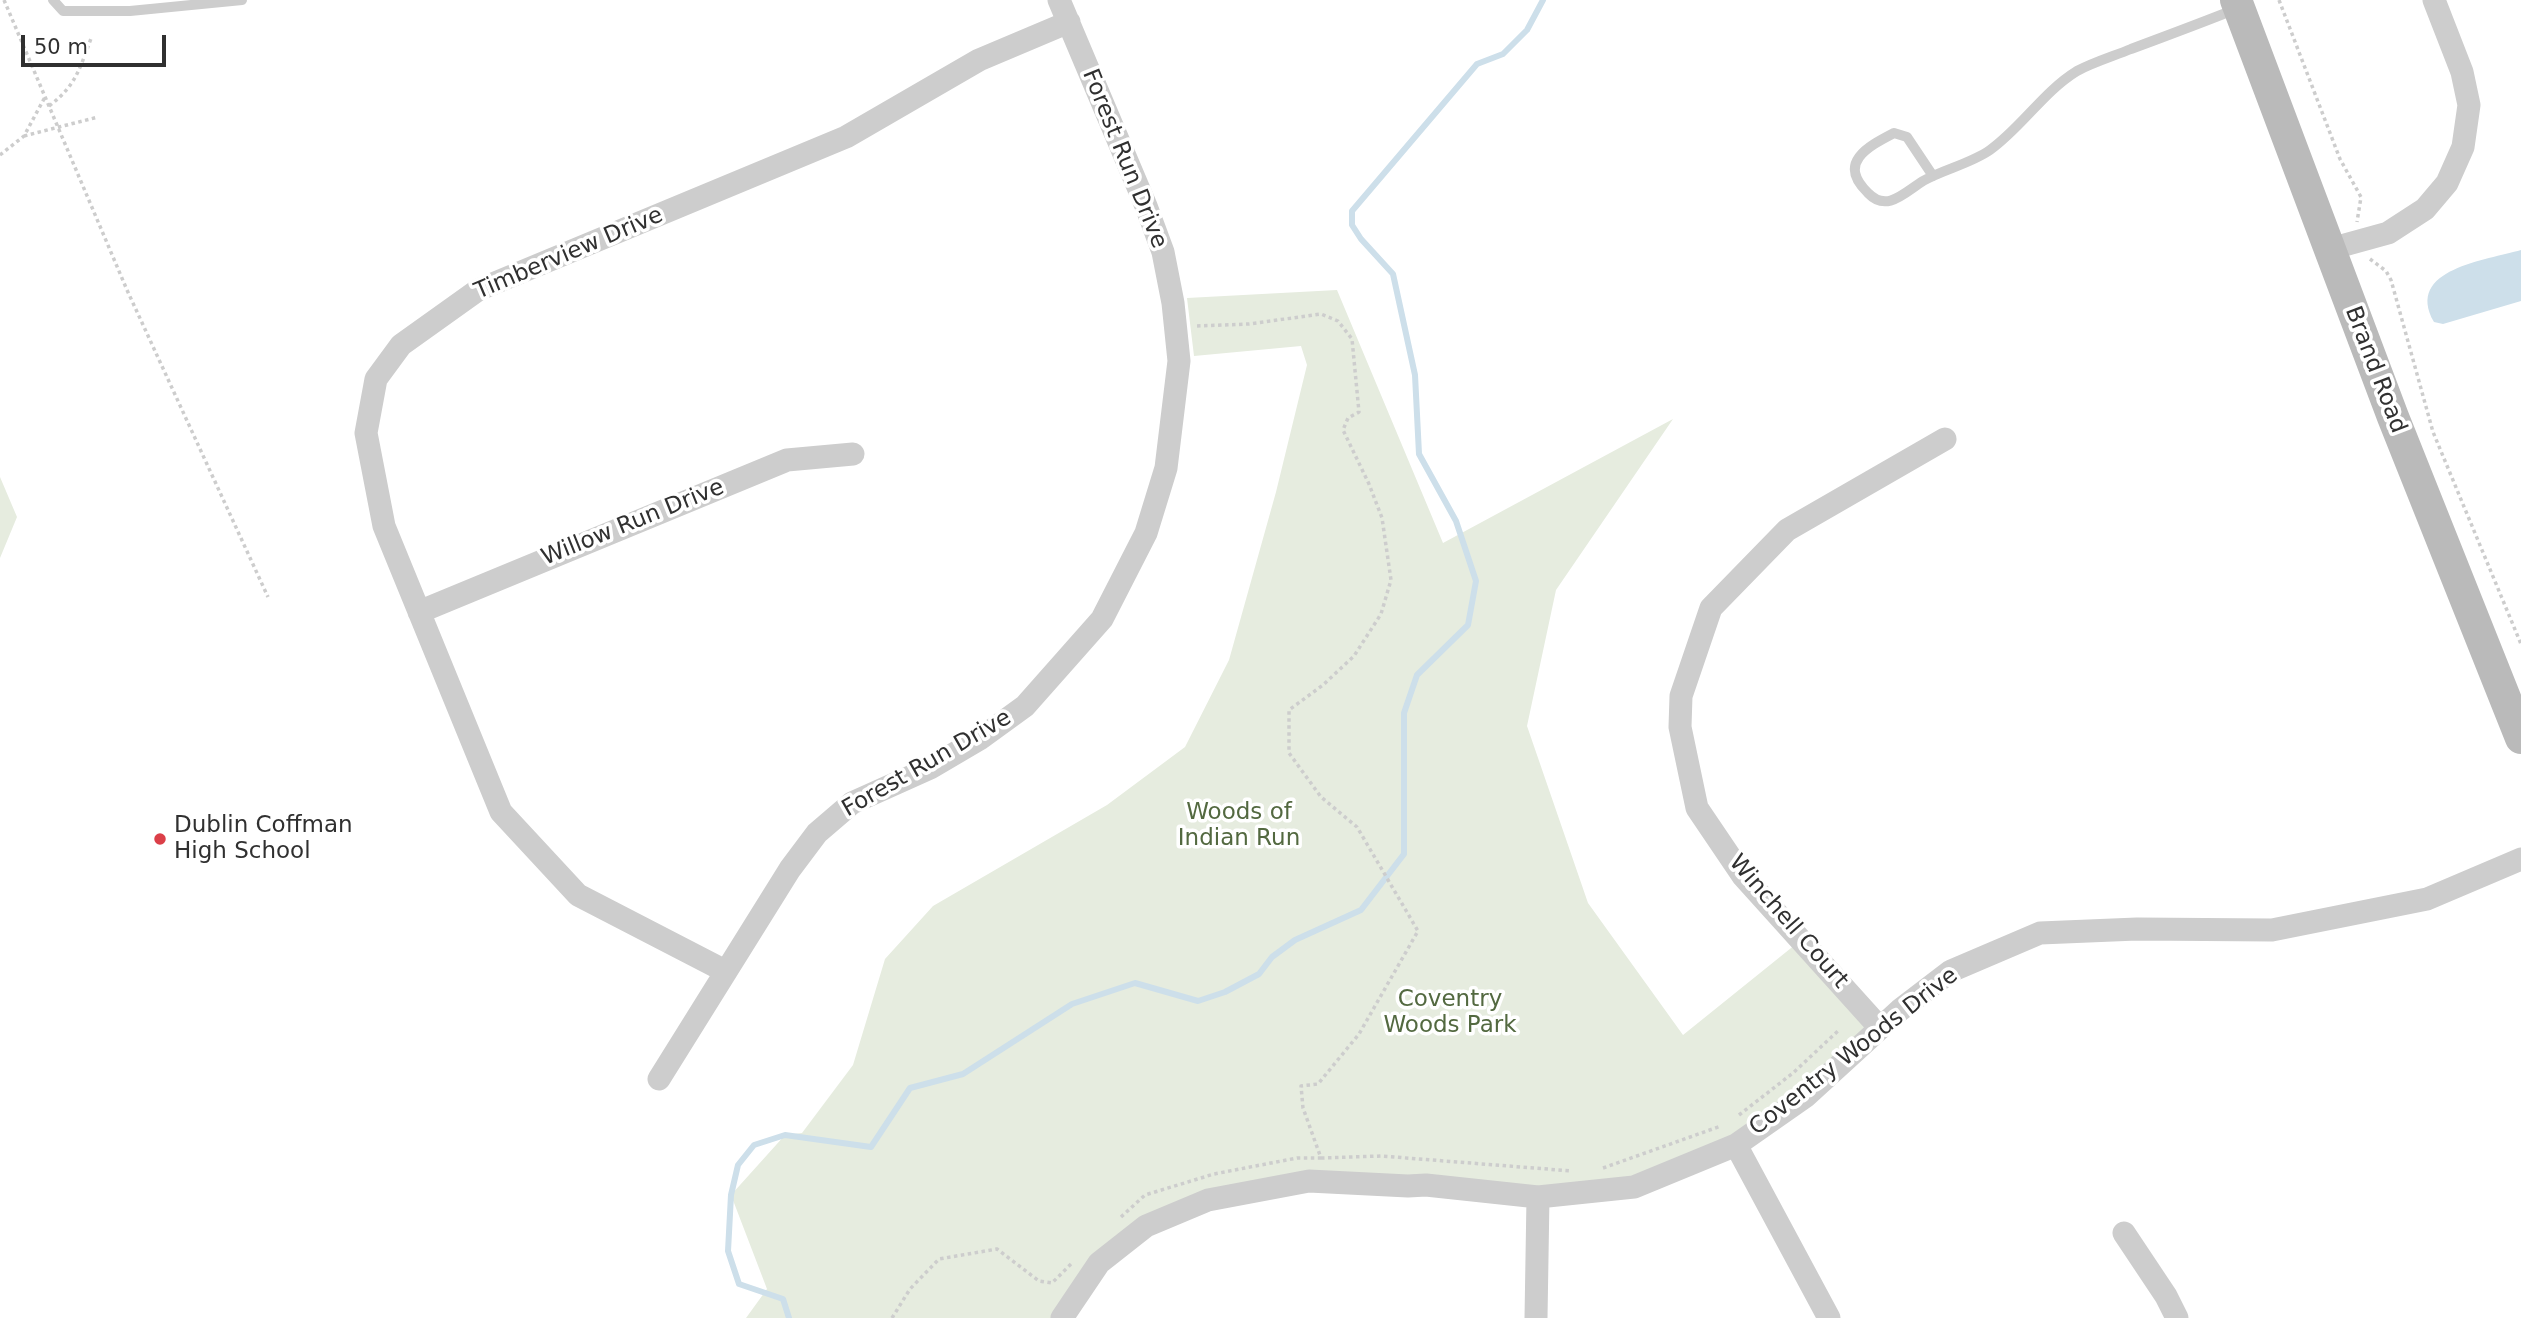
<!DOCTYPE html>
<html>
<head>
<meta charset="utf-8">
<style>
  body { margin:0 }
  #map { position:relative; width:2521px; height:1318px; overflow:hidden; background:#fff; font-family:"DejaVu Sans",sans-serif }
  canvas { display:block }
  .scale { position:absolute; left:21px; top:35px; width:145px; height:32px; box-sizing:border-box; border:4px solid #303030; border-top:0; padding-left:9px; font-size:21px; line-height:24px; white-space:nowrap; color:#303030; -webkit-text-stroke:5px #fff; paint-order:stroke }
</style>
</head>
<body>
<div id="map">
<canvas width="2521" height="1318"></canvas>
<div class="scale">50 m</div>
</div>
<script>
const context = document.querySelector('canvas').getContext('2d');
context.lineJoin = 'round';
function fillPath(path, color) { context.fillStyle = color; context.fill(path, 'evenodd'); }
function strokePath(path, color, width, dash) { context.strokeStyle = color; context.lineWidth = width; context.lineCap = dash ? 'butt' : 'round'; context.setLineDash(dash || []); context.stroke(path); }
function write(font, color, halo, rows, align = 'center') {
  context.font = font + ' "DejaVu Sans",sans-serif'; context.lineWidth = 7; context.setLineDash([]); context.textBaseline = 'middle'; context.strokeStyle = halo; context.fillStyle = color; for (const [text, x, y, turn = 0] of rows) {
    context.save(); context.translate(x, y); context.rotate((+turn || 0) * Math.PI / 180); context.textAlign = isNaN(turn) ? turn : align; if (halo) context.strokeText(text, 0, 0); context.fillText(text, 0, 0); context.restore();
  }
}
fillPath(new Path2D(`
  M1337,290L1443,543L1673,419L1556,590L1527,726L1588,903L1683,1035L1801,940L1880,1028L1736,1145L1634,1187L1538,1197L1309,1181L1146,1226L1062,1318H746L767,1289L731,1195L785,1135L802,1133L853,1065L885,959L933,906L1107,805L1185,747L1229,660L1276,492L1307,365L1301,346L1194,356L1187,298Z
  M0,477L17,517L0,558Z`), '#e6ecdf');
fillPath(new Path2D(`
  M2521,250V301L2443,324L2434,322C2404,269 2487,260 2521,250Z`), '#cddfea');
strokePath(new Path2D(`
  M789,1318L783,1299L739,1284L728,1251L731,1195L738,1165L754,1145L785,1135L871,1147L910,1088L963,1074L1072,1004L1135,983L1198,1001L1225,992L1259,974L1272,957L1295,940L1361,910L1404,854V713L1417,675L1468,625L1476,581L1456,521L1419,454L1415,375L1393,274L1361,239L1352,225V211L1477,64L1503,54L1527,30L1543,0`), '#cddfea', 6);
strokePath(new Path2D(`
  M4,0L127,290L268,597
  M2279,0L2340,159L2361,197L2357,222
  M49,106C77,85 80,67 92,36
  M24,136L98,117
  M0,155L24,136L45,97
  M2370,259L2386,271L2391,280L2433,432L2521,644
  M1739,1115L1793,1073L1839,1030
  M1321,1158L1381,1156L1572,1171
  M1603,1168L1721,1126
  M1121,1217L1145,1195L1214,1174L1297,1158H1321L1303,1108L1301,1086L1318,1084L1359,1034L1418,931L1357,827L1321,797L1289,753V710L1323,685L1354,656L1381,614L1391,580L1382,518L1369,484L1343,430L1348,418L1359,412L1352,339L1338,321L1321,314L1249,324L1196,326
  M892,1318L910,1289L939,1259L997,1249L1039,1281L1052,1283L1072,1263`), '#cdcdcd', 3.5, [3.5, 3.5]);
strokePath(new Path2D(`
  M53,0L63,11H130L242,0
  M1933,176L1907,137L1894,133C1867,147 1837,163 1868,193C1887,213 1905,192 1923,181C1944,169 1970,164 1990,150C2022,127 2043,92 2077,71C2094,62 2114,56 2131,49C2166,36 2201,23 2236,9`), '#cdcdcd', 10);
strokePath(new Path2D(`
  M2330,249L2388,233L2425,209L2447,183L2463,147L2469,105L2462,72L2434,0
  M419,612L787,460L853,454
  M725,971L578,895L501,812L384,526L366,433L376,379L401,345L478,290L846,137L979,60L1069,22
  M1880,1028L1743,876L1697,808L1680,727L1681,696L1711,608L1787,530L1945,439
  M659,1079L790,869L817,833L852,803L930,768L981,738L1025,706L1102,619L1146,533L1166,468L1179,361L1173,303L1163,252L1146,206L1059,0
  M1736,1145L1829,1318
  M2124,1233L2166,1296L2177,1318
  M1062,1318L1099,1263L1146,1226L1208,1200L1309,1181L1408,1186L1426,1185L1538,1197L1634,1187L1736,1145L1806,1096L1900,1010L1951,971L2040,933L2137,929L2272,930L2427,899L2521,859
  M1536,1318L1538,1197`), '#cdcdcd', 23);
strokePath(new Path2D(`
  M2236,0L2393,417L2521,738`), '#bababa', 32);
for (const [x, y, r, color] of [
  [160,839,7,"#db3f48"]
]) { const dot = new Path2D(); dot.arc(x, y, r, 0, 2 * Math.PI); context.fillStyle = color; context.fill(dot); strokePath(dot, '#fff', 2.5); }
write('23px', '#303030', '#fff', [
  ["Forest Run Drive",1124,159,68],
  ["Timberview Drive",569,254,-23],
  ["Brand Road",2375,370,69],
  ["Willow Run Drive",633,523,-22],
  ["Forest Run Drive",927,764,-30],
  ["Winchell Court",1788,922,49],
  ["Coventry Woods Drive",1854,1052,-38]
]);
write('23px', '#536940', '#fff', [
  ["Woods of",1239,813],
  ["Indian Run",1239,839],
  ["Coventry",1450,1000],
  ["Woods Park",1450,1026]
]);
write('23px', '#303030', '#fff', [
  ["Dublin Coffman",174,826],
  ["High School",174,852]
], 'left');
</script>
</body>
</html>
